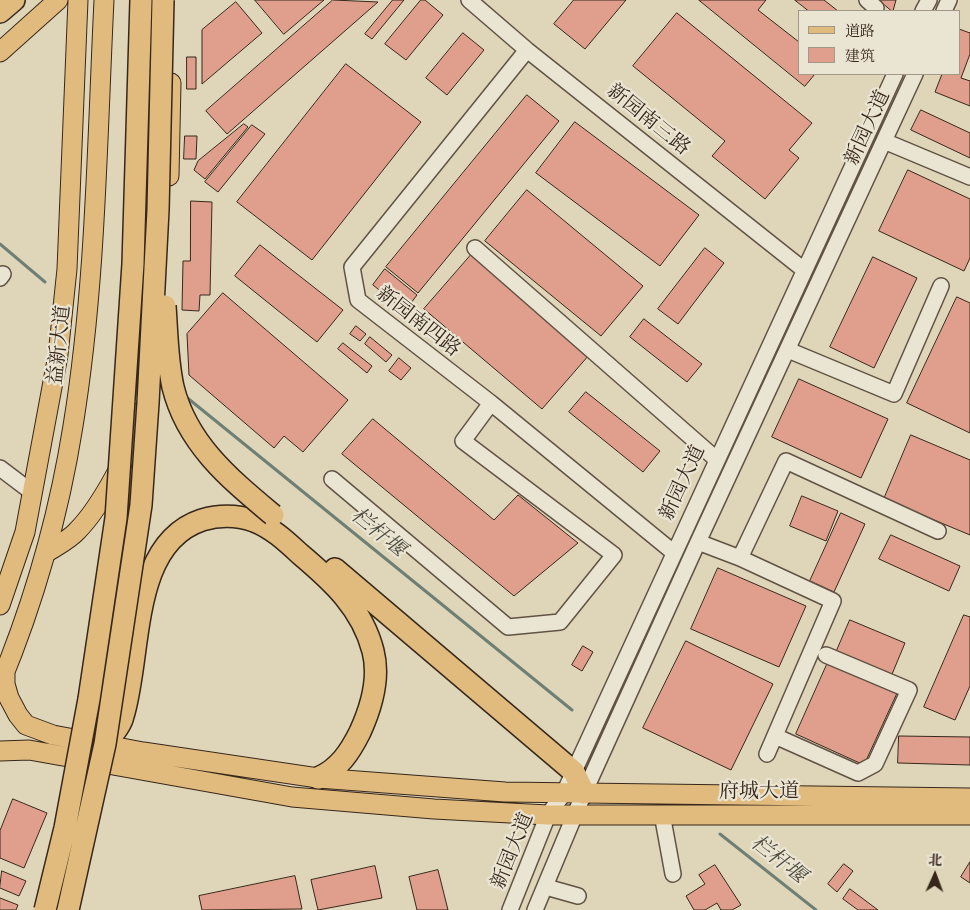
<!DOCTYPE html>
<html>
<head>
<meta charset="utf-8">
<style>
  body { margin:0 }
  #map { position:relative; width:970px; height:910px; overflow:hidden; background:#dfd6ba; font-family:"Gentium Book Plus","Noto Serif SC",serif }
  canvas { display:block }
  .legend { position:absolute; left:798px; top:10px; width:162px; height:65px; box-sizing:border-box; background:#eae4d2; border:1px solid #a29889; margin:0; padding:6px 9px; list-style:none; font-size:15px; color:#37271b }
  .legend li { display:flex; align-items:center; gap:10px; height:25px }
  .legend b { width:25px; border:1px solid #a29889 }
  .north { position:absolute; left:910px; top:850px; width:50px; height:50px; -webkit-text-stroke:4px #eae4d2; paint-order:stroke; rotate:2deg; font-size:14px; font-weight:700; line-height:20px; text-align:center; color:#37271b }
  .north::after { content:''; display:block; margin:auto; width:18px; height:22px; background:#37271b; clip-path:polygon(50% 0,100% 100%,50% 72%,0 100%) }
</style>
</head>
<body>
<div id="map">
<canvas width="970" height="910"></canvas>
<ul class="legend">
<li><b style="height:6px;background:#e0bb7d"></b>道路</li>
<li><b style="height:14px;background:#e09f8c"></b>建筑</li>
</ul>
<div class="north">北</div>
</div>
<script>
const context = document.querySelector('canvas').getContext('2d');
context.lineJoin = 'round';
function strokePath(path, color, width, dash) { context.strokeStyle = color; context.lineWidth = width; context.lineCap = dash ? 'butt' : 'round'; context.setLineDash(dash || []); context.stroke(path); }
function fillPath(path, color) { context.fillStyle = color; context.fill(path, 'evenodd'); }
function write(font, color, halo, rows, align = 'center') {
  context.font = font + ' "Gentium Book Plus","Noto Serif SC",serif'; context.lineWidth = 4.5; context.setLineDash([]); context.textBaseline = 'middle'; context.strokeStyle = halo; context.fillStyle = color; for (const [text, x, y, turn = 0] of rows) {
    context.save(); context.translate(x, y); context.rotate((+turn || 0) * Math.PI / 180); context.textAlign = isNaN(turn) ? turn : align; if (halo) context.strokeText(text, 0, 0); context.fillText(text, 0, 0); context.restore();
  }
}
strokePath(new Path2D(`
  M0,244L45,282
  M185,396L572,710
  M720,834L816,910`), '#6e7f74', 3);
const building = new Path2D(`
  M255,0H324L284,34Z
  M333,0L378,2L227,134L206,111Z
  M393,0H404L372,39L365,34Z
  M421,0H425L443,15L406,60L385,44Z
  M574,0H626L585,49L554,24Z
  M699,0H766L758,10L799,42V74H815L805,86Z
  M795,0H824L838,11H809Z
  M879,0H896L893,11H892Z
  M236,2L262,33L202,84V30Z
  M677,13L812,123L789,150L799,158L765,199L712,156L725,141L633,66Z
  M959,29L970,33V54L961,78L970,81V106L935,92L942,74H959Z
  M463,33L484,50L447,95L426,78Z
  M187,57H196V89H187Z
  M346,64L421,122L312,260L237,202Z
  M527,95L559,121L418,293L386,267Z
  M921,110L970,133V158L911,130Z
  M575,122L699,215L660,266L536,173Z
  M244,124L248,127L205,179L194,170L198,161Z
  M252,125L265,134L218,192L205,182Z
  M185,136H197L196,159H184Z
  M908,170L970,199V258L964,271L879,231Z
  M527,190L643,286L601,336L485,241Z
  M191,201L212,202L210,295H200L199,311L182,310L183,261H190Z
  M260,245L343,310L317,342L235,276Z
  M705,248L724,263L678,324L658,309Z
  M471,255L589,355L542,409L424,309Z
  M873,257L917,278L874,368L830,347Z
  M385,269L417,295L405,311L373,285Z
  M223,293L348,400L303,452L284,436L274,448L189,375L187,334Z
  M957,297L970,303V433L907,403Z
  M644,319L702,364L687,382L630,337Z
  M356,326L366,334L360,341L350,334Z
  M370,337L392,355L386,362L365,344Z
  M343,343L372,366L367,373L338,349Z
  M399,358L411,368L401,380L389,371Z
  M799,379L888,419L861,478L772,437Z
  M586,392L660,451L643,472L569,412Z
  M373,419L494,520L518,495L578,543L514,596L342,454Z
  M911,435L970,460V535L884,499Z
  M802,496L838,511L826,541L790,526Z
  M841,513L865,524L834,592L810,581Z
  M891,535L960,566L949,591L879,559Z
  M718,568L806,606L779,667L691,629Z
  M964,615L970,617V686L955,720L924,707Z
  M850,620L905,643L890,679L835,655Z
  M686,641L773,684L731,770L643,728Z
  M583,646L593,652L582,671L572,665Z
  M829,660L898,691L864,765L796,734Z
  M899,736L970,737V765L898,763Z
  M13,799L47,813L24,868L0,858V831Z
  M970,862V883L961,877Z
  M844,864L853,871L837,892L828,884Z
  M715,865L741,905L732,910H721L717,903L705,910H694L686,896L705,884L699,875Z
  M375,866L382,898L318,910L311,880Z
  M438,870L448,910H417L409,877Z
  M2,871L26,881L19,896L0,888Z
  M295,876L302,909L202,910L199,896Z
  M850,889L878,910H858L843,899Z
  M0,898L18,905L16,910H0Z`);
fillPath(building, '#e09f8c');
strokePath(building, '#37271b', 1);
const minor = new Path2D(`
  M469,0L527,50L804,270
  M867,0L876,8
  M923,11L929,0
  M944,11L949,0
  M527,50L352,267L358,300L491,403L673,552
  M884,141L970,177
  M475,248L716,459
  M0,278L3,274
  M788,350L894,394L941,286
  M0,468L33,493
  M332,479L508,627L560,622L614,555L463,441L491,403
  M698,542L740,558L833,601L767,754
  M740,558L786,461L938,531
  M775,736L858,773L875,764L909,690L826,655
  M662,814L673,874
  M546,887L578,896
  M510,910L548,815L564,793L895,74
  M535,910L584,793L698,542L915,74`);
const major = new Path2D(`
  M0,52L58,0
  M169,176L171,83
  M46,553C56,546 69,540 77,531C101,507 135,444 142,411
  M0,605L25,532L58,355L67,269L78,0
  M5,672V684L9,698L18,715L26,725L53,735L143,752L318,778L505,792L970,798
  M0,684C34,602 59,514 73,426C96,285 97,142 104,0
  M0,751L29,750L292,797L434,809L548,815H970`);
const highway = new Path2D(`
  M0,12L14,0
  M335,569L574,772L584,793
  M105,744C111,736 121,726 123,716C142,655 129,544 202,520C219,515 237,515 254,521C272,528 286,541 300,554C332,581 362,608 373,651C380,678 371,708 360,732C350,752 339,769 318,778`);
strokePath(minor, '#615343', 18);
strokePath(major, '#37271b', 21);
strokePath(highway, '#37271b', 24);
strokePath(minor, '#eae4d2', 15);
strokePath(major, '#e0bb7d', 19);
strokePath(highway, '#e0bb7d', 21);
const highwayBridge = new Path2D(`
  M165,306C167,333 167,360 173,387C187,444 230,479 273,515
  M45,910L65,828L89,699L116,518L133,264L141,0
  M68,910L105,744L141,505L148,403L158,210L163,0`);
strokePath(highwayBridge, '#37271b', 24, []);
strokePath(highwayBridge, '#e0bb7d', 21);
write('20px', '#37271b', '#eae4d2', [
  ["新园南三路",648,120,39],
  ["新园大道",868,128,-65],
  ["新园南四路",418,322,38],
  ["益新大道",60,345,-84],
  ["新园大道",683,483,-65],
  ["府城大道",759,792],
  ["新园大道",513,851,-68]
]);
write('italic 21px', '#4e4c40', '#eae4d2', [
  ["栏杆堰",378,533,39],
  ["栏杆堰",778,860,38]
]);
</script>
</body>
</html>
